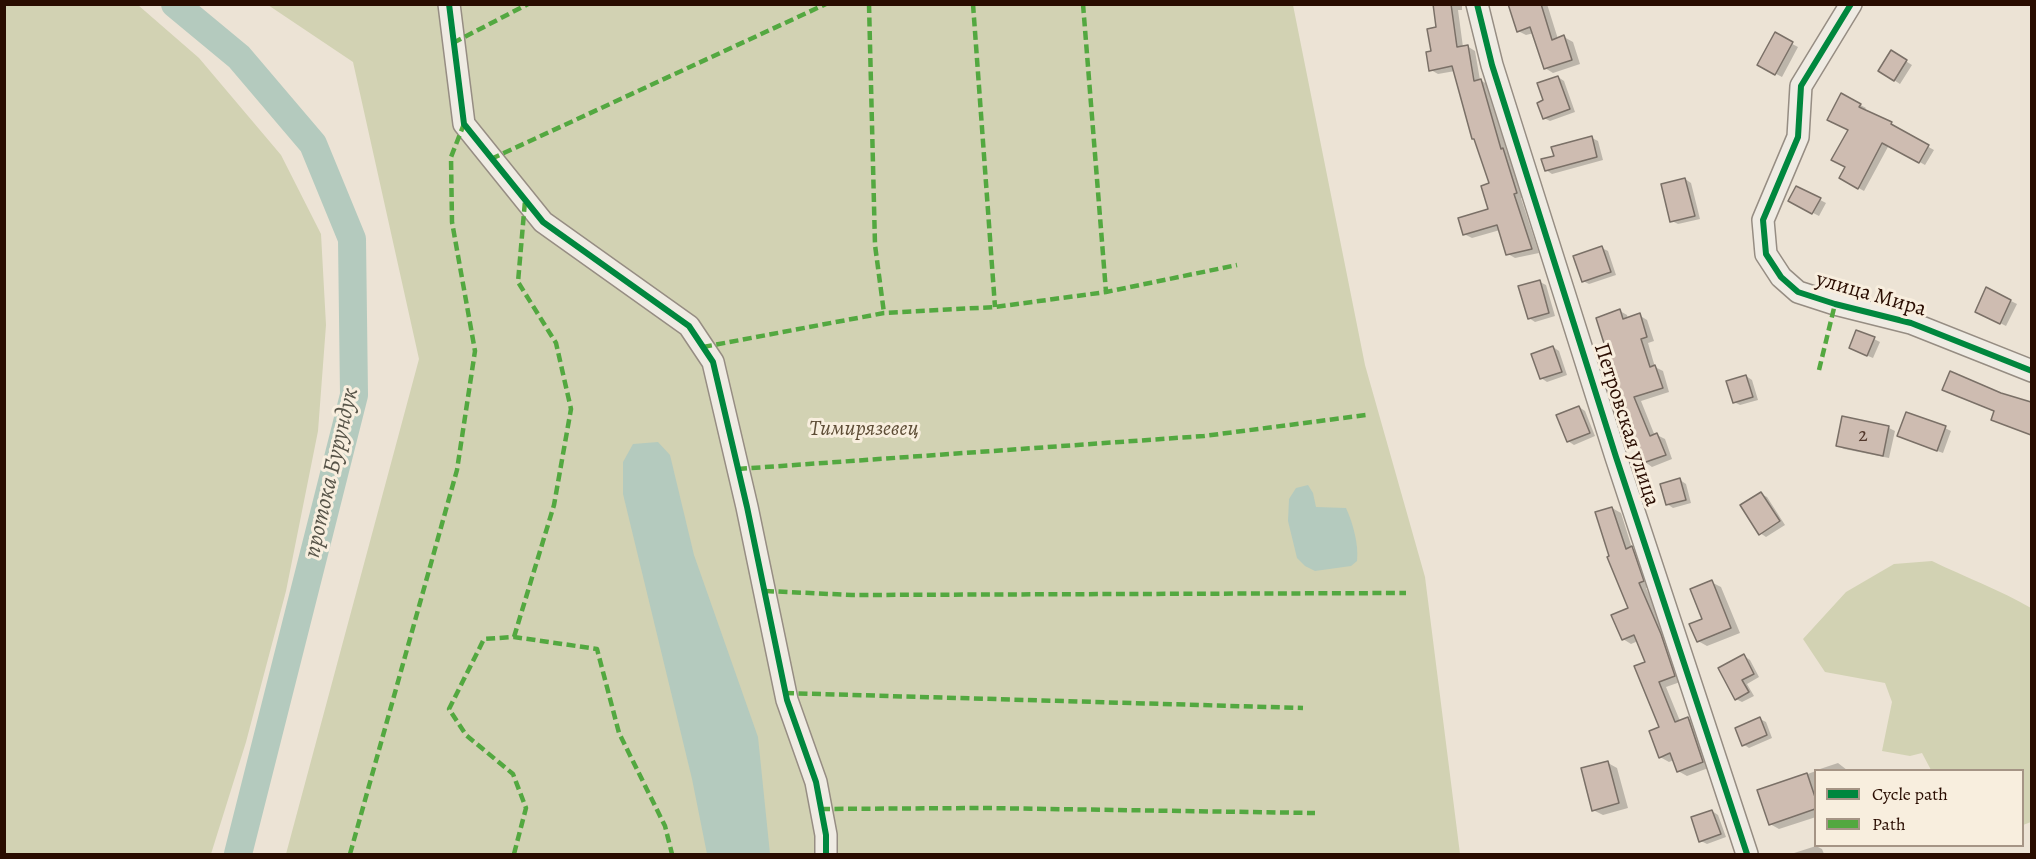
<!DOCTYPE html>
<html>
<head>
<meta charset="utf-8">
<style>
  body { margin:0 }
  #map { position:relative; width:2036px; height:859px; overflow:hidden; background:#ece3d5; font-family:Alegreya,serif }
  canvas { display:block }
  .frame { position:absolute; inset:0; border:6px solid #290c00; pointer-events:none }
  .legend { position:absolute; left:1814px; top:769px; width:210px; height:78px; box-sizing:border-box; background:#f8eede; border:2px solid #a59485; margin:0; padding:8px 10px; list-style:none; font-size:18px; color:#290c00 }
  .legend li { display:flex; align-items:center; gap:12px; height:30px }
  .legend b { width:30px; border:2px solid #a59485 }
</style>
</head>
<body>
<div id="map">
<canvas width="2036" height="859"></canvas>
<div class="frame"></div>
<ul class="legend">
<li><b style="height:8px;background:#00873e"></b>Cycle path</li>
<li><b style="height:8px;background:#53a840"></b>Path</li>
</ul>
</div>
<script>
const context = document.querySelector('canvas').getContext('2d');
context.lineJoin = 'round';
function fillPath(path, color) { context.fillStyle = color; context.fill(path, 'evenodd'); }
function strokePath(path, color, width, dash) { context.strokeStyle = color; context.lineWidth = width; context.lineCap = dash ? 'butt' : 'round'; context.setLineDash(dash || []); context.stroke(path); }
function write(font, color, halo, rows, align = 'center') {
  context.font = font + ' Alegreya,serif'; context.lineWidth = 6; context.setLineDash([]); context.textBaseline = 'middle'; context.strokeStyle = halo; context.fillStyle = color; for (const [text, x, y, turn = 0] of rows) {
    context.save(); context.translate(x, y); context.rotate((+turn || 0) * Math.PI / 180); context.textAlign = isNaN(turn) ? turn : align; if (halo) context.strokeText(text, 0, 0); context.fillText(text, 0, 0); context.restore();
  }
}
fillPath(new Path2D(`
  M5,4L138,5L199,58L281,155L321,234L326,325L318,431L286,591L246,742L211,854H5Z
  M268,5H1293L1365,365L1425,577L1460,854H286L419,359L353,62Z
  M1932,561C1965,577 2000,590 2031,608V822L2023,825L2022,770H1931L1922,753L1910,756L1882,751L1892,702L1885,683L1825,672L1803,639L1846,592L1894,564Z`), '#d2d2b3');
fillPath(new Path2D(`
  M658,442L670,455L694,555L758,737L770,854H707L692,779L623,494V462L633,444Z
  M1308,485L1313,493L1316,507L1346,508C1353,523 1359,545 1357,561L1351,566L1315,571L1305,566L1297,558L1288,521L1289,499L1296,488Z`), '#b4cabe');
fillPath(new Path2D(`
  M1434,4H1462V10H1458L1463,47L1467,46L1475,51L1480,80L1489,85L1507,152L1510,154L1524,197L1521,198L1539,253L1515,258L1508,254L1500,230L1472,238L1464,234L1490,210L1491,184L1455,71L1438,74L1431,70L1438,29Z
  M1510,4H1547L1558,39L1564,37L1573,42L1580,64L1553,73L1545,68L1534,33L1526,35L1518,31Z
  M1775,35L1798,47L1782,77L1759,65Z
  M1891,52L1912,65L1900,84L1880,71Z
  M1558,77L1564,81L1575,112L1550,121L1544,118L1545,101Z
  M1842,95L1866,108L1864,111L1891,124L1897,127L1896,129L1934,150L1925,165L1889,145L1864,191L1841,178L1847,167L1850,130Z
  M1592,138L1598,141L1603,160L1552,174L1546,170L1555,157Z
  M1685,179L1691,183L1700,219L1678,224L1672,221Z
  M1797,188L1826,203L1819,216L1790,201Z
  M1602,248L1608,251L1616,275L1589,284L1583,281Z
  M1540,282L1546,285L1555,316L1535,322L1529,318Z
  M1987,289L2017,304L2006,326L1982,314Z
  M1620,311L1627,315L1628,319L1639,315L1647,320L1654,341L1648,343L1655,367L1663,371L1669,392L1641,401L1655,436L1657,435L1665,439L1672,459L1652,467L1645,462L1629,417Z
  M1874,339L1880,342L1873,358L1856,351Z
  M1553,347L1559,351L1567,375L1547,382L1541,378Z
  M1746,376L1752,380L1758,400L1740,405L1734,402Z
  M1579,407L1585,411L1595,436L1574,445L1568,441Z
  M1843,418L1889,428L1895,431L1889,458L1844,449L1838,446Z
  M1945,428L1951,431L1943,453L1905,439Z
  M1680,480L1686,484L1691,503L1673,508L1667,504Z
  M1761,494L1767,497L1785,525L1766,537L1760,533Z
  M1612,508L1621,513L1632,548L1640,553L1651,586L1646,588L1669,640L1683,681L1666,687L1680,721L1688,718L1697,723L1711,767L1687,776L1678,771L1674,760L1669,762L1660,757L1661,728L1647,663L1638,641L1631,644L1623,639L1630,609L1611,557Z
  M1711,582L1721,587L1740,633L1707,646L1698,641Z
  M1744,656L1750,660L1759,677L1747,684L1754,696L1742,702L1736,699Z
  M1760,719L1766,722L1772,738L1749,748L1743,744Z
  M1608,763L1617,768L1628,808L1603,815L1593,810Z
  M1838,763L1847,770H1817Z
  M1816,771V817L1779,829L1770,824L1759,791Z
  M1712,811L1718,815L1726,837L1707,844L1701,841Z
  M1816,846L1822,849L1824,854H1791Z`), '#0003');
strokePath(new Path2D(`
  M175,4L239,57L313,144L352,239L354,395L238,854`), '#b4cabe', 28);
const building = new Path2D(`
  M1433,4H1451L1457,47L1468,45L1474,81L1481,79L1501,149L1503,148L1517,193L1514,194L1532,249L1506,255L1497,225L1463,235L1458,218L1488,209L1481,186L1489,183L1474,139H1472L1452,66L1429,71L1426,52L1431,51L1427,29L1436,27Z
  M1508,4H1541L1552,40L1564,35L1572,60L1544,69L1530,27L1517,32Z
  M1775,32L1793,42L1775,75L1757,65Z
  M1891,50L1907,60L1894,81L1878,71Z
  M1558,76L1570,109L1543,119L1537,103L1543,100L1537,83Z
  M1841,93L1861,104L1859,107L1892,122L1891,124L1929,145L1919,163L1882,143L1858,189L1839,178L1845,167L1831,160L1848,130L1827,120Z
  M1592,136L1597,157L1545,171L1541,159L1554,156L1551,147Z
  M1685,178L1695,216L1670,222L1661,184Z
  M1796,186L1821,198L1812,214L1788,201Z
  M1602,246L1611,272L1582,282L1573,256Z
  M1540,280L1549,313L1528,319L1518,286Z
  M1986,287L2011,300L2000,324L1975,312Z
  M1620,309L1623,319L1640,313L1647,337L1641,339L1650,367L1655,365L1663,388L1634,397L1650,436L1657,433L1666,455L1643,463L1625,417L1627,416L1596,318Z
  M1856,330L1875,337L1867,356L1849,348Z
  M1553,346L1562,372L1540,379L1531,354Z
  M1950,371L2001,393L2031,402V435L1991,420L1994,411L1942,390Z
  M1746,375L1753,397L1733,403L1726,381Z
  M1579,406L1590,433L1567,442L1556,415Z
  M1906,412L1946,426L1937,451L1897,436Z
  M1842,416L1889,426L1883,456L1836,446Z
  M1680,478L1686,500L1666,505L1660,484Z
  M1761,492L1780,521L1759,535L1740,505Z
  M1612,507L1626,549L1632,546L1644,581L1639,583L1661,634L1675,676L1659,682L1675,722L1688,717L1703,762L1677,772L1670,753L1659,758L1649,731L1659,727L1634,666L1645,662L1634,635L1622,640L1611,615L1628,608L1607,557L1609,556L1595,512Z
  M1712,580L1731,628L1697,642L1689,624L1702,619L1690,589Z
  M1744,654L1754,674L1742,680L1749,692L1735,700L1718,668Z
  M1760,717L1767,735L1742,746L1735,728Z
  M1608,761L1619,803L1592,811L1581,768Z
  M1807,773L1815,797V809L1769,825L1757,790Z
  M1712,810L1721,834L1699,842L1691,817Z`);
fillPath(building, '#cebcb1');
strokePath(building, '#7a7067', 1.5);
const minor = new Path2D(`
  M449,4L464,124L543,222L689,326L713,362L747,507L787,700L816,782L826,835V854
  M1477,4L1492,65L1616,457L1747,854
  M1851,4L1801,86L1798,137L1763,220L1766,254L1781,277L1798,292L1835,304L1911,323L2032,371`);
strokePath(minor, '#968d83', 24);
strokePath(minor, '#efebe3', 21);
strokePath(new Path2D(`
  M869,4L875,245L884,313
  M973,4L995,307
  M1083,4L1106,292
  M453,43L528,4
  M491,159L826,4
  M703,347L884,313L995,307L1106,292L1237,265
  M1819,370L1835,304
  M738,469L1204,436L1366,415
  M765,591L852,595L1406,593
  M514,637L554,505L571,409L556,343L518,282L525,201
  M785,693L1303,708
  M821,809L984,808L1315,813
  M350,854L457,470L475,351L452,222L451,157L464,124
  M514,854L526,808L513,774L466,735L449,709L484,639L514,637L597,649L619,733L665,826L672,854`), '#53a840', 4.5, [9, 4.5]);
strokePath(new Path2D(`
  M449,4L464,124L543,222L689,326L713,362L747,507L787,700L816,782L826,835V854
  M1477,4L1492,65L1616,457L1747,854
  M1851,4L1801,86L1798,137L1763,220L1766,254L1781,277L1798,292L1835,304L1911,323L2032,371`), '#00873e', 6);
write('20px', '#52382c', null, [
  ["2",1863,436]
]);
write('22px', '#290c00', '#f8eede', [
  ["улица Мира",1871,295,16],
  ["Петровская улица",1626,425,72]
]);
write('italic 22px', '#5d4c35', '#f8eede', [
  ["Тимирязевец",864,430]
]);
write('italic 24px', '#575448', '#f8eede', [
  ["протока Бурундук",332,473,-77]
]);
</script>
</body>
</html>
